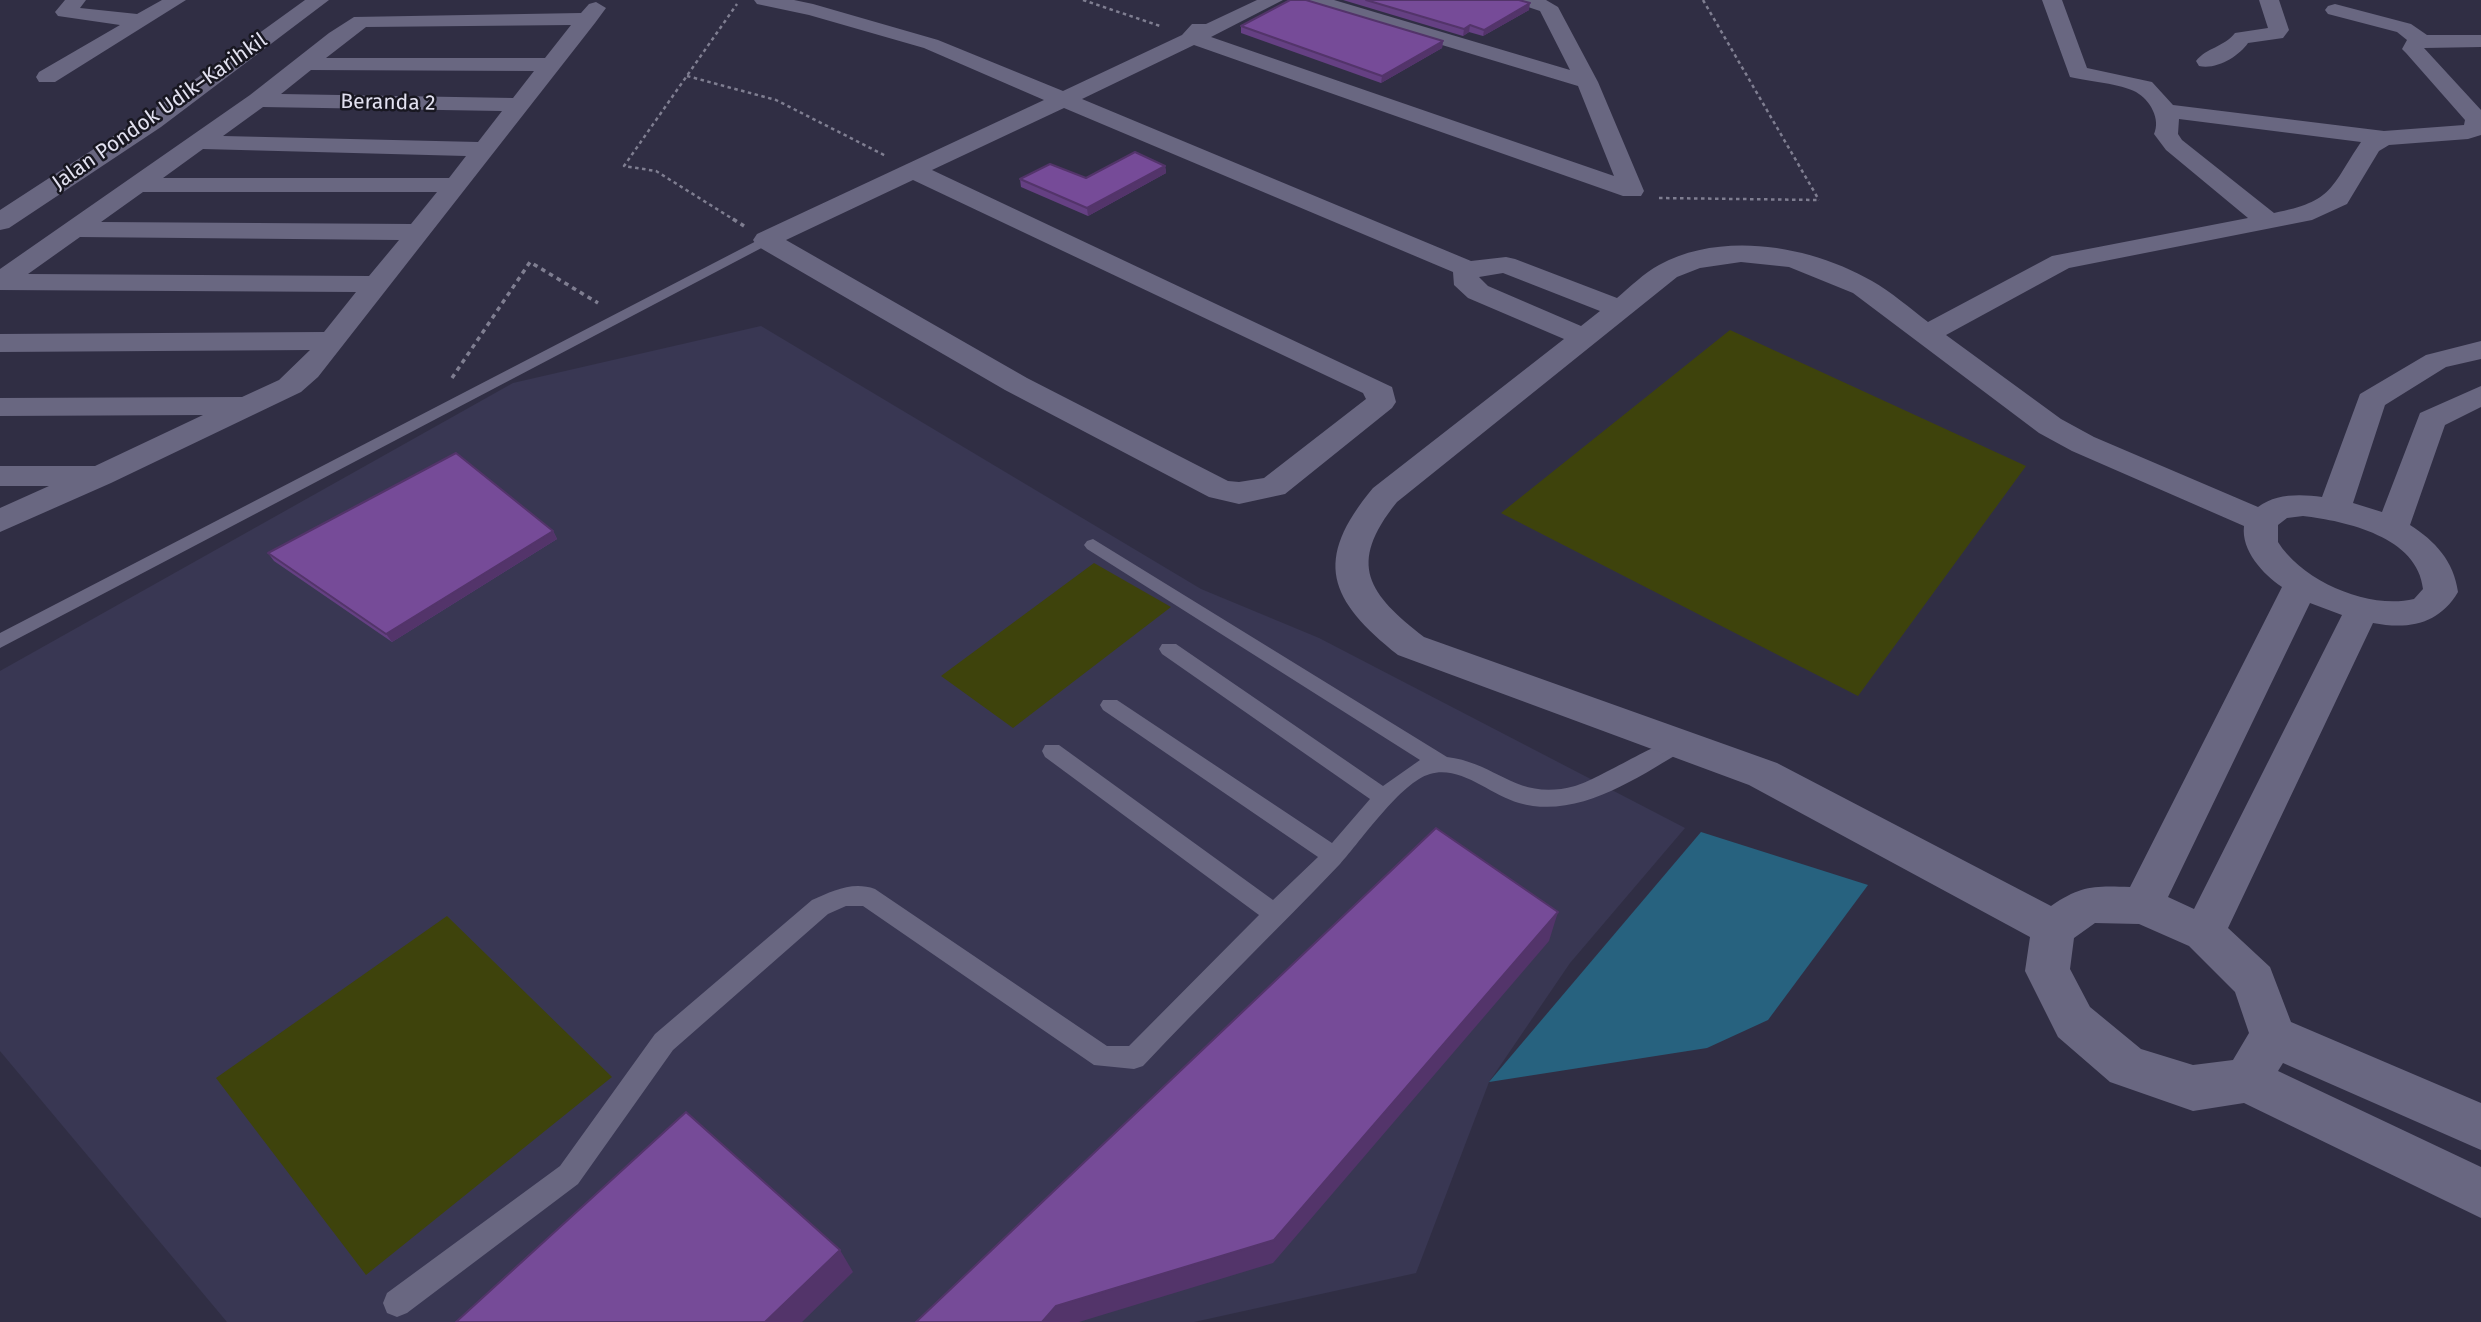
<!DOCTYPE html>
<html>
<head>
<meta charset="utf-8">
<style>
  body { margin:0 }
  canvas { display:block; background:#302e44 }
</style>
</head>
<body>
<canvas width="2481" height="1322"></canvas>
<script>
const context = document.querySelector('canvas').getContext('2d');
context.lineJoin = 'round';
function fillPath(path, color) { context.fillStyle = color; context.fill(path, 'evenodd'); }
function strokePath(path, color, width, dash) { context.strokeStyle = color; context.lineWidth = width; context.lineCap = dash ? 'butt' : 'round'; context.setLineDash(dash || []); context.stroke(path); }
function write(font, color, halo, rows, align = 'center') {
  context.font = font + ' "Fira Sans",sans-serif'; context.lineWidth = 5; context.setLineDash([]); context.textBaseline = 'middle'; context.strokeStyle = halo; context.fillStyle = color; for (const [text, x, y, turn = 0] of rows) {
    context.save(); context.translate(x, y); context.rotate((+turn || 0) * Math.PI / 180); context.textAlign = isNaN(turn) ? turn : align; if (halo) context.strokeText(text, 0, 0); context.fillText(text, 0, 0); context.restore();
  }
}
fillPath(new Path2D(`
  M761,326L1201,589L1319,638L1685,828L1570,963L1489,1082L1416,1273L1194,1322H227L0,1051V671L513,383Z`), '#393753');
fillPath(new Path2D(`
  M1730,330L2026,466L1858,696L1501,513Z
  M1094,563L1171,607L1013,728L941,676Z
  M447,916L612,1077L366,1275L216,1078Z`), '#3e430c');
fillPath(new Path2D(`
  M1701,832L1868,885L1768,1020L1707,1048L1489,1082Z`), '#27627f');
strokePath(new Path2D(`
  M1083,0L1160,26
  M1703,0L1819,200
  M687,76L776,100L886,156
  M1659,198L1818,200
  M736,221L656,171L624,166L737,4`), '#7f7e91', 2.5, [3.5, 3.5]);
strokePath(new Path2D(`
  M733,219L744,226
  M452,378L530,262L598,303`), '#7f7e91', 3.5, [4.5, 4.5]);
fillPath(new Path2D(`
  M766,236L771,237V243L0,648V633Z
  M1093,539L1447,757C1498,763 1517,802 1575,786C1600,779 1671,733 1686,737L1689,743L1686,749C1638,777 1578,820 1519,803C1490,795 1461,765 1430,774C1401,782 1361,841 1340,864C1275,932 1207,998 1143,1066L1134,1069L1094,1065L863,906H846L828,914L673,1050L578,1184L407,1313L397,1317L387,1313L383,1303L387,1293L560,1166L655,1034L812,900C833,891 852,881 875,889L1107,1046H1129L1259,915L1045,757L1042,751L1045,745H1059L1273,900L1318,857L1103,710L1100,705L1103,700H1117L1332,843L1370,799L1162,654L1159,649L1162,644H1176L1383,786L1420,760L1087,549L1084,545L1087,541Z`), '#696781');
fillPath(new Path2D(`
  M65,0H86L80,8L137,14L162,0H186L55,82H39L36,77L39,72L120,25L58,16L55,12Z
  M754,0H794L813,4L938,40L1063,91L1182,35L1192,24H1206L1257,0H1283L1211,37L1614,176L1578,86L1306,4L1303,0H1334L1570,70L1540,11L1519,4L1516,0H1546L1558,7L1598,82L1644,191L1641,196H1623L1194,45L1082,99L1471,261L1506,257L1515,259L1617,298C1630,287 1644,273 1659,265C1722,230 1812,246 1872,281C1891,292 1910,308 1928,322L2052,256L2248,218L2166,150L2154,134C2161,119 2150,100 2136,92C2121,84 2088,81 2070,77L2042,0H2062L2087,68L2152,82L2173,105L2384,131L2464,125L2465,120L2406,53L2402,49L2407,40L2397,32L2328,14L2325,10L2328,6L2335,4L2411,24L2427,35H2481V47L2424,48L2481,110V135L2468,139L2389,145L2379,151L2347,204L2312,220L2069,268L1946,335L2061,419L2094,437L2258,507C2276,493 2302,494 2322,497L2360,394L2426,355L2481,341V359L2446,367L2385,405L2353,503L2382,512L2420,413L2481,386V407L2445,425L2410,525C2435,541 2454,561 2458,592C2439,624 2409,630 2373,623L2228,928L2270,967L2291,1022L2481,1103V1150L2283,1063L2278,1071L2481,1167V1218L2244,1103L2193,1111L2110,1082L2058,1037L2025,971L2030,937L1749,785L1398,655C1329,600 1312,561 1373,488L1564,339L1468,298L1454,285L1453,272L1064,108L932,170L1392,387L1396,402L1392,408L1285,494L1239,504L1209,497L1005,390L757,246L753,240L757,234L1044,100L924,48L809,15L757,4ZM2179,119L2361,142C2330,188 2334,201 2274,213L2182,140L2178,134ZM913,180L1363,393L1366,399L1264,478L1239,482L1228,481L1027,378L786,240ZM1741,262L1789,267L1853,293L2039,433L2072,451L2244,526C2241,551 2263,574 2282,587L2130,887C2094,886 2082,885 2051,906L1777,763L1424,637C1369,594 1346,565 1397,502L1677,277L1700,268ZM1503,273L1600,311L1581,326L1488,286L1479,277ZM2303,516C2346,521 2418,537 2423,589L2414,599C2369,610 2302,581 2278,542V525L2287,518ZM2310,603L2342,615L2194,909L2168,897ZM2095,923L2139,924L2189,946L2235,992L2249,1033L2233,1060L2193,1065L2141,1049L2090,1007L2070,969L2074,938Z
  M2259,0H2279L2289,30L2283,38L2248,43C2239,56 2217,70 2199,66L2196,61C2206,48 2224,47 2235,33L2268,28Z
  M596,2L606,8L595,23L318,377L301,392L111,483L0,532V508L49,486H0V466H95L203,415L0,416V398L242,397L279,380L310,350L0,352V334L324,332L356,292L0,290V269L250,95L329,33L354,17L581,13L589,4ZM571,25L545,58H326L366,27ZM311,70L534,71L513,98L281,94ZM263,107L502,111L478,142L223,136ZM203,149L466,156L449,178H163ZM143,192H437L411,224L101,222ZM80,237L399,240L369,276L28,274Z`), '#696781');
fillPath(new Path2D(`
  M305,0H329L161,127L9,228L0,230V210L143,117Z`), '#696781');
fillPath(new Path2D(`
  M1343,0H1519L1529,10L1483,36L1469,32L1463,36Z
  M1241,26L1443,41L1442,48L1381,83L1241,33Z
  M1165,166L1166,173L1088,216L1021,187L1020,179L1086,178Z
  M553,531L557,539L392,642L274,561L268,553Z`), '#654083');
fillPath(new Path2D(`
  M1530,3L1529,10L1483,36L1484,30Z
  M1470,25L1469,32L1463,36L1464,29Z
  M1443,41L1442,48L1381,83L1382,76Z
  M1165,166L1166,173L1088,216L1087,208Z
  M553,531L557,539L392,642L386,634Z
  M1558,912L1549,941L1273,1263L1079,1322H1042L1056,1306Z
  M840,1250L853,1272L802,1322H765Z`), '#53346a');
const building = new Path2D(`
  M1290,0H1306L1443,41L1382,76L1241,26Z
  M1366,0H1519L1530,3L1484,30L1470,25L1464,29Z
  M1135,152L1165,166L1087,208L1020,179L1050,164L1086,178Z
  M456,453L553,531L386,634L268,553Z
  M1436,828L1558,912L1274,1240L1056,1306L1042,1322H916Z
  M686,1112L840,1250L765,1322H456Z`);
fillPath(building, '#764b98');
strokePath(building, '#53346a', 2);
write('21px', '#e2e1f0', '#181721', [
  ["Beranda 2",388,103,1],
  ["Jalan Pondok Udik–Karihkil",160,112,-35]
]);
</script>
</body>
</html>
